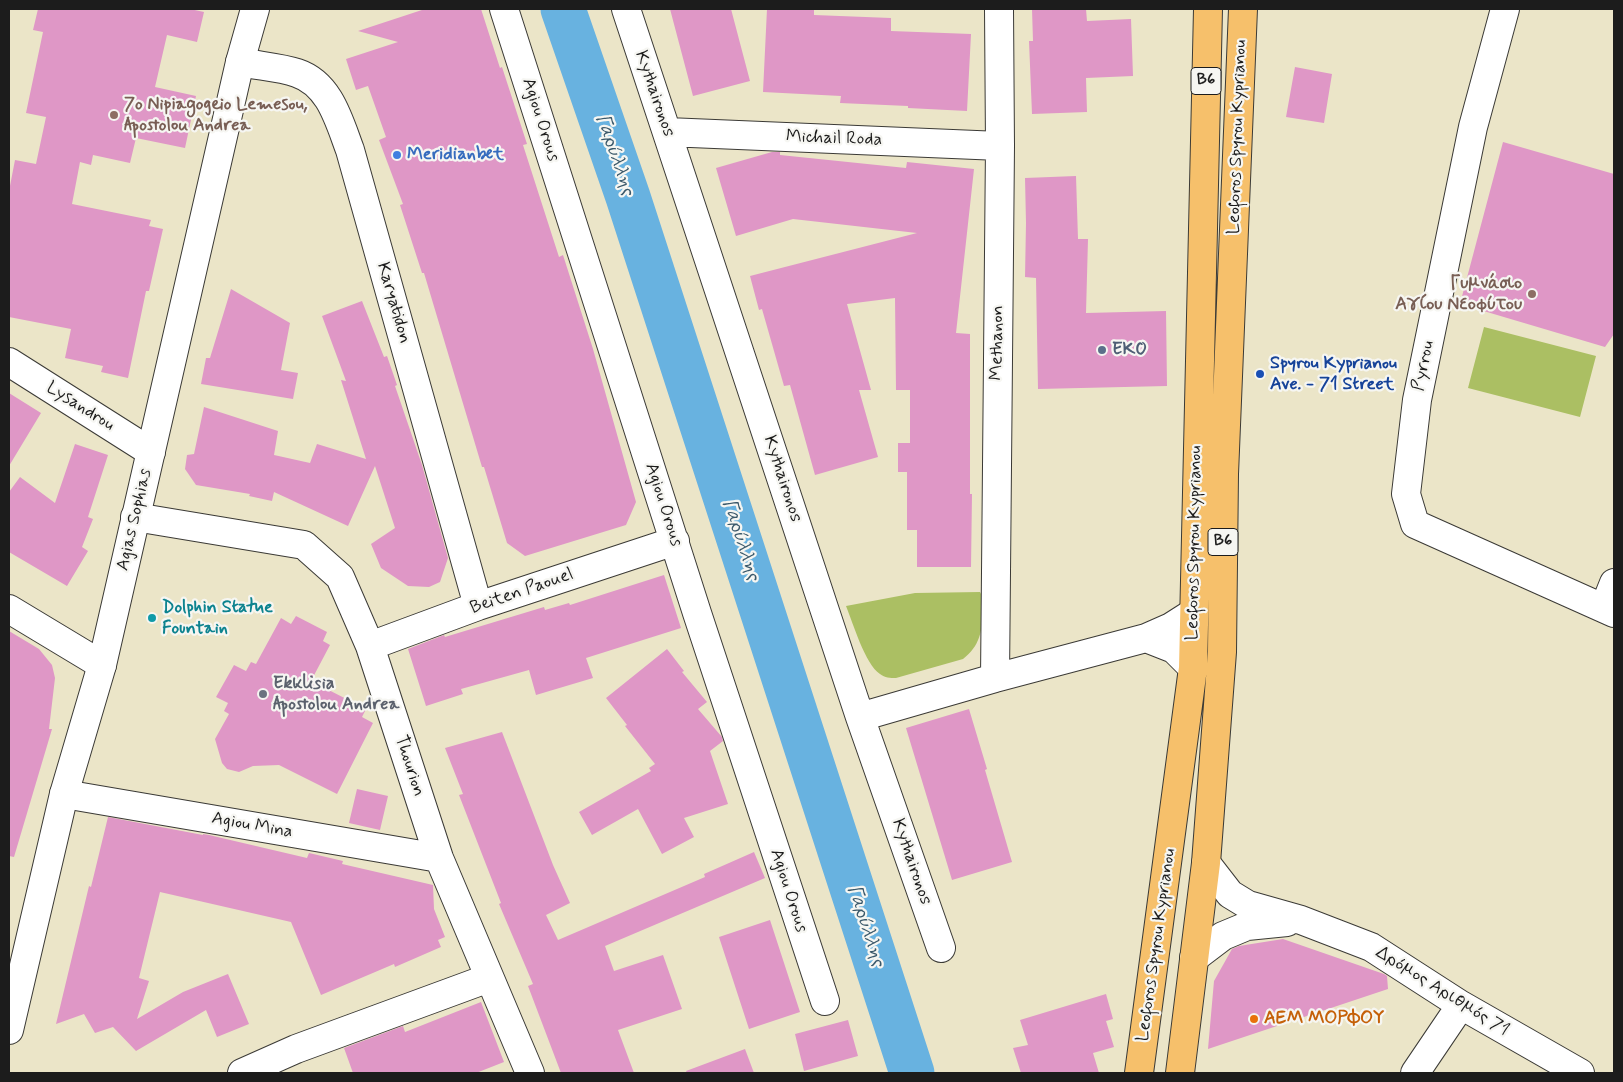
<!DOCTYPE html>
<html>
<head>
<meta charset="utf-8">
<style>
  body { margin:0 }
  #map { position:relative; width:1623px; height:1082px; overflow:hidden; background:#ebe5c8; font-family:Mynerve,sans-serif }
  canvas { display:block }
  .frame { position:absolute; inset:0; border:10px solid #1c1c1c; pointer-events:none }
</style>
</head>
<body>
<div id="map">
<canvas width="1623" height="1082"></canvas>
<div class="frame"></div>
</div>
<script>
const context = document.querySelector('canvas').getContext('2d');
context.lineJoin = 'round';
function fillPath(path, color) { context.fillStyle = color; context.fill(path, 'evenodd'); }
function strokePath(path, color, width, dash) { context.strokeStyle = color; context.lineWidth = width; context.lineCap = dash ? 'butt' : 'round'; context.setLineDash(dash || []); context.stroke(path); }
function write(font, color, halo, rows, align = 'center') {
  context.font = font + ' Mynerve,sans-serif'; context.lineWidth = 4.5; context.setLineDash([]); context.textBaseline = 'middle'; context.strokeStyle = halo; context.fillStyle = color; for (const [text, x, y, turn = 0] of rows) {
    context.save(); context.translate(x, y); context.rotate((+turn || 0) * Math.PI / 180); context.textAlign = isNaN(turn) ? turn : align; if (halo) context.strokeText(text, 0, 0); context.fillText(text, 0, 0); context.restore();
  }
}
fillPath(new Path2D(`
  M1484,327L1596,356L1580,417L1468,388Z
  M980,592C984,599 983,604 983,612C982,631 980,646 963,659L896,678C890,678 885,678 880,674C865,664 853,623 846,606L915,593Z`), '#abbf63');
strokePath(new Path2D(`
  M563,9L628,197L912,1073`), '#68b2e0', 45);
fillPath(new Path2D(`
  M38,9H190L204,12L197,42L167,35L155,87L196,96L185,148L136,138L130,163L93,155L91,165L80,162L72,204L151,220L149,226L163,229L149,291H146L128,378L101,372L103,366L65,358L71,329L9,317V191L15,160L36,164L46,117L26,113L43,32L33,30Z
  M425,9H481L500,68L502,67L527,144L523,145L559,257L563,255L593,349L636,502L626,525L525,556L507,543L484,467H482L424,273H422L400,205L403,204L379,140L386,137L368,86L356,90L346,59L398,42L358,31Z
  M670,9H731L750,81L693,96Z
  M767,9H814V15L891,18V31L971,34L967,111L908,108V106L840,103L841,96L763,92Z
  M1032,9H1086L1087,21L1131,19L1133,76L1086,78L1087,112L1032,114L1029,41H1033Z
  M1295,67L1332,74L1324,123L1286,117Z
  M1503,142L1614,174V334L1605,347L1460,304Z
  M772,152H780V155L906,168L907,162L974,169L956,333L970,334V494H972L971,567H917V530H907V472H898V443H910V390H896L895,298L847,304L871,390H859L878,457L815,475L790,385L784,386L762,309L759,310L750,276L917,233L793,219L736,236L716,168Z
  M1076,176L1078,239H1088L1086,313L1166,311L1167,386L1038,389L1036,278L1025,277L1026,223L1025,178Z
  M231,289L290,323L281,370L298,373L293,399L201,384L206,358H210Z
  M362,301L384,357L387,356L397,385L395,386L422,465L448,558L440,582L429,587L408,586L381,568L371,544L395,528L375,466L348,526L274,492L272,501L249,496L250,494L196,485L185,469L187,455L194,454L204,407L278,431L274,455L310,463L317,444L366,459L341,380L346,381L322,316Z
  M9,393L41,413L9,466Z
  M75,444L108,455L88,517L93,519L82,547L88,551L67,586L9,552V492L20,477L55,503Z
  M664,575L681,628L586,658L593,678L536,695L529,670L461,689L463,694L426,706L408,649L444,635L445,637L544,607L545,610L569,603L570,605Z
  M296,616L327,632L323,641L330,645L311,681L366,709L362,717L373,723L337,794L279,765L253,766L239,772L227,769L222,763L215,739L229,714L224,711L228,703L216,697L234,665L246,671L251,662L256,664L281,618L291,624Z
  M9,631L39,649L52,665L55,678L49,729H52L14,857L9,856Z
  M667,649L684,671L682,672L707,702L698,709L722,737L723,741L710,751L728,804L684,818L694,837L662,854L638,809L592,835L579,812L651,771L649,768L655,764L625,726L627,725L606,698Z
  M969,709L987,769L985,770L1012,862L952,880L906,728Z
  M502,732L553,865L570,903L546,915L558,940L705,877L704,874L754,852L765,878L605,946L614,971L663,955L682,1009L618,1030L634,1073H561L528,986L533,984L499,904L501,903L459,795L463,794L445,748Z
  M357,789L388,796L380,830L349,823Z
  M108,817L203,835V834L209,835L307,858L309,853L343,861L342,864L433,885L434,909L445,937L438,940L441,947L395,967L394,964L321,995L291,922L160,892L139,978L149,981L137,1019L183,992L228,974L249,1024L217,1037L206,1010L136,1051L113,1027L95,1033L84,1014L56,1024L89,886L91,887Z
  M770,920L800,1012L749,1029L719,937Z
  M1283,939L1384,974L1387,976L1388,989L1208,1049L1214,981L1232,949L1239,946Z
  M1106,994L1113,1019L1106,1021L1114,1047L1093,1053L1099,1073H1021L1013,1048L1028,1045L1020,1020Z
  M481,1002L504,1062L476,1073H353L344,1048L403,1026L405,1032Z
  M848,1020L858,1056L804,1071L795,1034Z
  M745,1049L754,1073H687L686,1071Z`), '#df97c6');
const minor = new Path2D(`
  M504,9L697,613L825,1001
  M626,9L860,717L941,948
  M1505,9L1473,127L1417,400L1406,494L1415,524L1614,613
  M240,62C258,66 280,67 297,73C330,84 339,121 350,150L478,606
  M667,132L1000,146
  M9,362L151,452
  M135,517L304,545L340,577L370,646L439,858L530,1073
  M1604,608L1614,583
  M9,609L102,665
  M1146,638L1174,649L1193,668
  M370,646L478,606L675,541
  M995,678L1000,146L999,9
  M860,717L995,678L1146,638L1171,627L1193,613
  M64,794L439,858
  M1206,863L1230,894L1248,905L1301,920L1371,947L1461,1005L1580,1073
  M1194,958L1223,936L1247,926L1287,922
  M242,1073L296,1049L489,978
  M1415,1073L1461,1005`);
const tertiary = new Path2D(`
  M9,1030L64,794L102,665L240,62L255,9`);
const primary = new Path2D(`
  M1139,1073L1193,668L1208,9
  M1180,1073L1206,863L1222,652L1224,474L1243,9`);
strokePath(minor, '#3b3a36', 30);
strokePath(tertiary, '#3b3a36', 30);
strokePath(primary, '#3b3a36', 30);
strokePath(minor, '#fff', 28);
strokePath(tertiary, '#fff', 28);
strokePath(primary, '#f6c06b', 28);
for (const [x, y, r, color] of [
  [114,115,5,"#8d6e63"],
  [397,155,5,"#3f7fe0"],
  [1532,294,5,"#8d6e63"],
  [1102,350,5,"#5c6f8a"],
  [1260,374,5,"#1a4fb4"],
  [152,618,5,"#0f9aa8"],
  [263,694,5,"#6b7280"],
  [1254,1019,5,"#e8710a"]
]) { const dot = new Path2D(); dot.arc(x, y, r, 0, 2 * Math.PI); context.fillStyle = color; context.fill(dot); strokePath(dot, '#f6f6f2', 2); }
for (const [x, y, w] of [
  [1206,81,30],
  [1223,542,30]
]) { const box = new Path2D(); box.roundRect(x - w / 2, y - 13.5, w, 27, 4); context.fillStyle = '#f6f6f2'; context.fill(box); strokePath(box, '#1c1c1c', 1); }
write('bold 16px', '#1c1c1c', null, [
  ["B6",1206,81],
  ["B6",1223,542]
]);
write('18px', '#1c1c1c', '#f6f6f2', [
  ["Kythaironos",654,94,71],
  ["Agiou Orous",540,120,72],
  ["Leoforos Spyrou Kyprianou",1238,137,-88],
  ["Michail Roda",834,139,2],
  ["Karyatidon",393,303,74],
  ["Methanon",998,343,-89],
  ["Pyrrou",1424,366,-78],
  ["Lysandrou",80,407,32],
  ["Kythaironos",782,479,72],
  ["Agiou Orous",663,505,72],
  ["Agias Sophias",135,520,-77],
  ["Leoforos Spyrou Kyprianou",1195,543,-89],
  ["Beiten Paouel",522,592,-19],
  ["Thourion",409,766,72],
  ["Agiou Mina",252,826,10],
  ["Kythaironos",911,862,71],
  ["Agiou Orous",788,891,72],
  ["Leoforos Spyrou Kyprianou",1157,945,-82],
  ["Δρόμος Αριθμός 71",1442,992,32]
]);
write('bold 18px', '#785e54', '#f6f6f2', [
  ["7o Nipiagogeio Lemesou,",124,105],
  ["Apostolou Andrea",124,126],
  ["Γυμνάσιο",1522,284,"right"],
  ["Αγίου Νεοφύτου",1522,305,"right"]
], 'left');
write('bold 18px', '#366cbe', '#f6f6f2', [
  ["Meridianbet",407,155]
], 'left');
write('bold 18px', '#4e5e75', '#f6f6f2', [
  ["EKO",1112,350]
], 'left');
write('bold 18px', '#164399', '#f6f6f2', [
  ["Spyrou Kyprianou",1270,364],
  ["Ave. - 71 Street",1270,385]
], 'left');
write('bold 18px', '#0d838f', '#f6f6f2', [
  ["Dolphin Statue",162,608],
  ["Fountain",162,629]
], 'left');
write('bold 18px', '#5b616d', '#f6f6f2', [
  ["Ekklisia",273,684],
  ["Apostolou Andrea",273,705]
], 'left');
write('bold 18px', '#c56008', '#f6f6f2', [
  ["ΑΕΜ ΜΟΡΦΟΥ",1264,1019]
], 'left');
write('italic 19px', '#3a586a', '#f6f6f2', [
  ["Γαρύλλης",614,155,71],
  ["Γαρύλλης",740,540,72],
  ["Γαρύλλης",865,926,72]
]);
</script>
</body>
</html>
